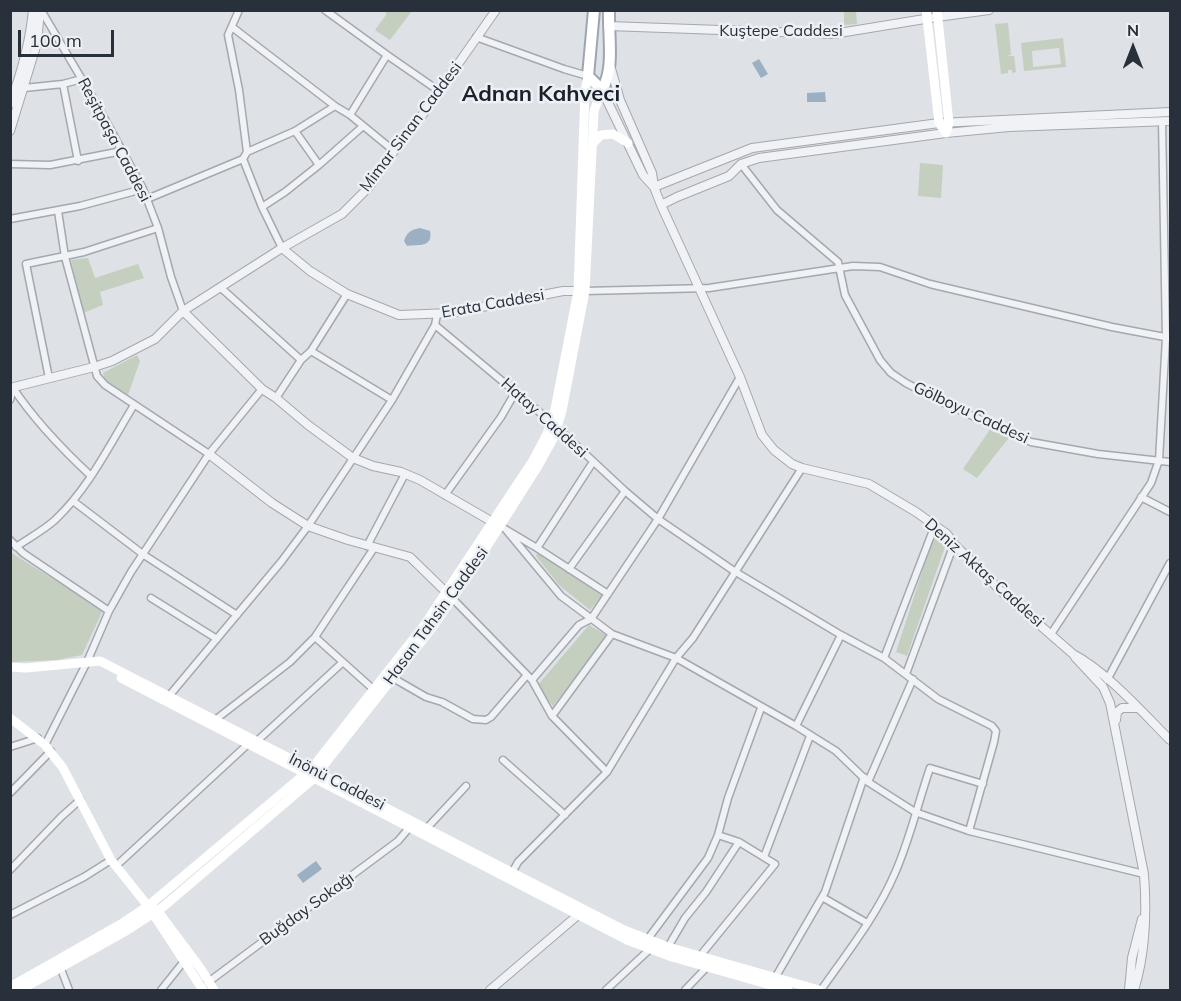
<!DOCTYPE html>
<html>
<head>
<meta charset="utf-8">
<style>
  body { margin:0 }
  #map { position:relative; width:1181px; height:1001px; overflow:hidden; background:#dee1e6; font-family:Mulish,sans-serif }
  canvas { display:block }
  .frame { position:absolute; inset:0; border:12px solid #28303b; pointer-events:none }
  .north { position:absolute; left:1103px; top:18px; width:60px; height:60px; -webkit-text-stroke:4px #edf0f4; paint-order:stroke; rotate:0deg; font-size:16px; font-weight:700; line-height:24px; text-align:center; color:#28303b }
  .north::after { content:''; display:block; margin:auto; width:21px; height:27px; background:#28303b; clip-path:polygon(50% 0,100% 100%,50% 72%,0 100%) }
  .scale { position:absolute; left:18px; top:30px; width:96px; height:27px; box-sizing:border-box; border:3px solid #28303b; border-top:0; padding-left:8px; font-size:18px; line-height:21px; white-space:nowrap; color:#28303b; -webkit-text-stroke:4px #edf0f4; paint-order:stroke }
</style>
</head>
<body>
<div id="map">
<canvas width="1181" height="1001"></canvas>
<div class="frame"></div>
<div class="north">N</div>
<div class="scale">100 m</div>
</div>
<script>
const context = document.querySelector('canvas').getContext('2d');
context.lineJoin = 'round';
function fillPath(path, color) { context.fillStyle = color; context.fill(path, 'evenodd'); }
function strokePath(path, color, width, dash) { context.strokeStyle = color; context.lineWidth = width; context.lineCap = dash ? 'butt' : 'round'; context.setLineDash(dash || []); context.stroke(path); }
function write(font, color, halo, rows, align = 'center') {
  context.font = font + ' Mulish,sans-serif'; context.lineWidth = 5; context.setLineDash([]); context.textBaseline = 'middle'; context.strokeStyle = halo; context.fillStyle = color; for (const [text, x, y, turn = 0] of rows) {
    context.save(); context.translate(x, y); context.rotate((+turn || 0) * Math.PI / 180); context.textAlign = isNaN(turn) ? turn : align; if (halo) context.strokeText(text, 0, 0); context.fillText(text, 0, 0); context.restore();
  }
}
fillPath(new Path2D(`
  M386,11H412L390,40L375,30L386,15Z
  M844,11H856L857,24L844,25Z
  M1008,23L1011,55L1006,56H1014L1016,72L1012,73V70H1008V73L1001,74L995,24Z
  M1063,38L1066,67L1024,71L1021,43ZM1059,48L1061,64L1033,67L1032,51Z
  M920,163L943,165L941,198L918,196Z
  M88,258L95,278L138,264L144,278L100,292L103,305L83,313L71,260Z
  M137,355L140,361L128,395L106,383L103,373Z
  M993,425L1012,434L977,478L963,469Z
  M935,532L947,541L907,656L896,652Z
  M10,552L103,610L82,655L57,660L11,662Z
  M538,552L603,595L590,610L559,585L536,556Z
  M589,625L608,636L553,706L537,686Z`), '#c4cfc0');
fillPath(new Path2D(`
  M759,59L768,74L761,78L752,63Z
  M825,92L826,102H807V93Z
  M420,228L430,231C434,249 414,244 407,246L404,241C407,232 411,230 420,228Z
  M316,861L322,869L303,883L297,875Z`), '#9bb0c3');
const minor = new Path2D(`
  M41,10L97,105L143,189L158,228L171,277L183,311
  M239,10L228,35L239,90L247,152
  M325,10L387,55
  M232,27L335,106
  M476,37L564,69L588,76
  M63,84L78,161
  M24,88L63,84L82,79
  M350,115L387,55L439,91
  M295,131L319,165L362,127
  M243,159L262,207L282,248
  M10,164L50,165L122,151
  M741,164L777,210L838,262L845,295L880,360L891,373L906,383L950,406L1031,442L1098,454L1170,462
  M147,199L243,159L247,152L295,131L335,106L350,115L394,151
  M262,207L285,192L319,165
  M58,211L65,257L97,376L105,385L209,454
  M10,219L80,206L143,189
  M220,287L301,360
  M585,291L709,288L853,266L880,267L930,284L1112,327L1170,338
  M437,315L435,325L550,421L625,491L658,519L734,571L841,635L884,658L938,699L992,726L996,731L994,742L969,831
  M311,351L392,400
  M49,378L26,264L84,252L158,228
  M13,388C35,421 62,449 91,476
  M276,398L301,360L311,351L347,294
  M10,400L13,388
  M445,495L501,417L516,391
  M1141,497L1170,512
  M73,501L144,555L237,615
  M500,526L537,548L608,594
  M507,531L561,596L612,634L676,658L796,726L836,751L868,782L915,812L969,831L1144,874
  M10,540L23,553L109,611
  M367,546L405,474
  M16,547C29,538 44,530 55,520C89,488 110,444 134,405
  M537,548L593,462
  M569,569L625,491
  M151,598L217,639
  M452,598L532,680L552,716L607,772
  M591,619L658,519L740,377
  M1051,634L1151,483L1159,460L1166,338L1162,121
  M315,637L373,689
  M884,658L935,525
  M906,674L954,544
  M393,678L426,697L442,702L473,719L486,720L491,717L527,675
  M532,680L579,625L591,619
  M1107,680L1170,563
  M169,696L281,562L308,526L392,400L435,325
  M552,716L612,634
  M215,720L290,662L315,637L374,548
  M796,726L841,635
  M257,741L343,662
  M45,745L87,662L109,611L131,572L209,454L262,389
  M10,747L38,738
  M503,760L565,815
  M868,782L913,679
  M10,793L51,751
  M427,828L466,786
  M764,857L810,736
  M116,866L247,745
  M10,870L61,817L80,800
  M513,871L518,862L607,772L676,658L693,638L802,468
  M822,897L867,923
  M10,915L84,877L111,860
  M647,940L708,858L718,835
  M668,947L685,918L706,892L739,842
  M700,956L775,864L739,842L718,835L728,798L761,708
  M61,969L69,990
  M775,978L825,892L864,777
  M207,983L398,841L409,828
  M161,990L181,965
  M606,990L650,949
  M685,990L707,967
  M821,990C847,953 877,915 895,873C910,839 918,803 930,768L983,784`);
const tertiary = new Path2D(`
  M608,26L833,34L937,17L989,10
  M610,65L620,100L652,173L654,187L661,205L740,377L762,435L774,450L792,464L802,468L869,484L916,512L947,534L954,544L1003,593L1073,654C1107,672 1142,712 1170,740
  M602,90L643,175L653,186
  M10,104C21,74 30,43 33,10
  M10,131L37,43L40,10
  M654,187L752,148L939,123L1170,112
  M661,205L677,197L729,176L741,164L759,158L946,133L1009,127L1170,121
  M282,248L310,271L347,294L399,315L451,313L563,291H584
  M183,311L262,389L276,398L308,425L353,458L373,466L401,472L420,480L496,524
  M10,388L94,367L112,361L155,339L183,311L282,248L342,214L369,187L394,151L423,114L496,10
  M209,454L272,503L308,526L348,540L410,557L449,595
  M1075,657L1103,687L1110,703L1144,874C1147,914 1146,952 1134,990
  M1116,720L1117,712L1122,708H1137
  M490,990L578,915
  M1129,990L1132,958L1142,919`);
const primary = new Path2D(`
  M594,10L588,76L602,90C615,68 608,36 609,10`);
strokePath(minor, '#a4a8af', 9);
strokePath(tertiary, '#a4a8af', 10);
strokePath(primary, '#9ea6b1', 14);
strokePath(minor, '#f0f2f5', 6);
strokePath(tertiary, '#f0f2f5', 8);
strokePath(new Path2D(`
  M926,10L939,123L946,133
  M937,10L949,123L946,133
  M592,144L601,135L613,134L628,143
  M10,667L26,668L100,661L624,930L668,947L819,990
  M121,678L627,940L672,957L788,990
  M10,718L45,745L63,768L111,860L148,906L203,990
  M153,908L157,910L201,969L214,990
  M10,987L121,924L148,906L312,768L425,624L532,462L547,434L555,409L578,291L585,91L588,76
  M20,990L126,931L163,907L313,779L432,628L470,573L538,466L554,437L562,411L585,291L594,111L602,90`), '#fff', 9);
strokePath(primary, '#fff', 10);
write('16px', '#28303b', '#edf0f4', [
  ["Kuştepe Caddesi",781,31],
  ["Mimar Sinan Caddesi",411,127,-53],
  ["Reşitpaşa Caddesi",114,140,62],
  ["Erata Caddesi",493,304,-10],
  ["Gölboyu Caddesi",971,413,25],
  ["Hatay Caddesi",544,418,42],
  ["Deniz Aktaş Caddesi",984,573,42],
  ["Hasan Tahsin Caddesi",436,616,-54],
  ["İnönü Caddesi",337,782,27],
  ["Buğday Sokağı",307,909,-36]
]);
write('bold 22px', '#1b212c', '#edf0f4', [
  ["Adnan Kahveci",541,94]
]);
</script>
</body>
</html>
